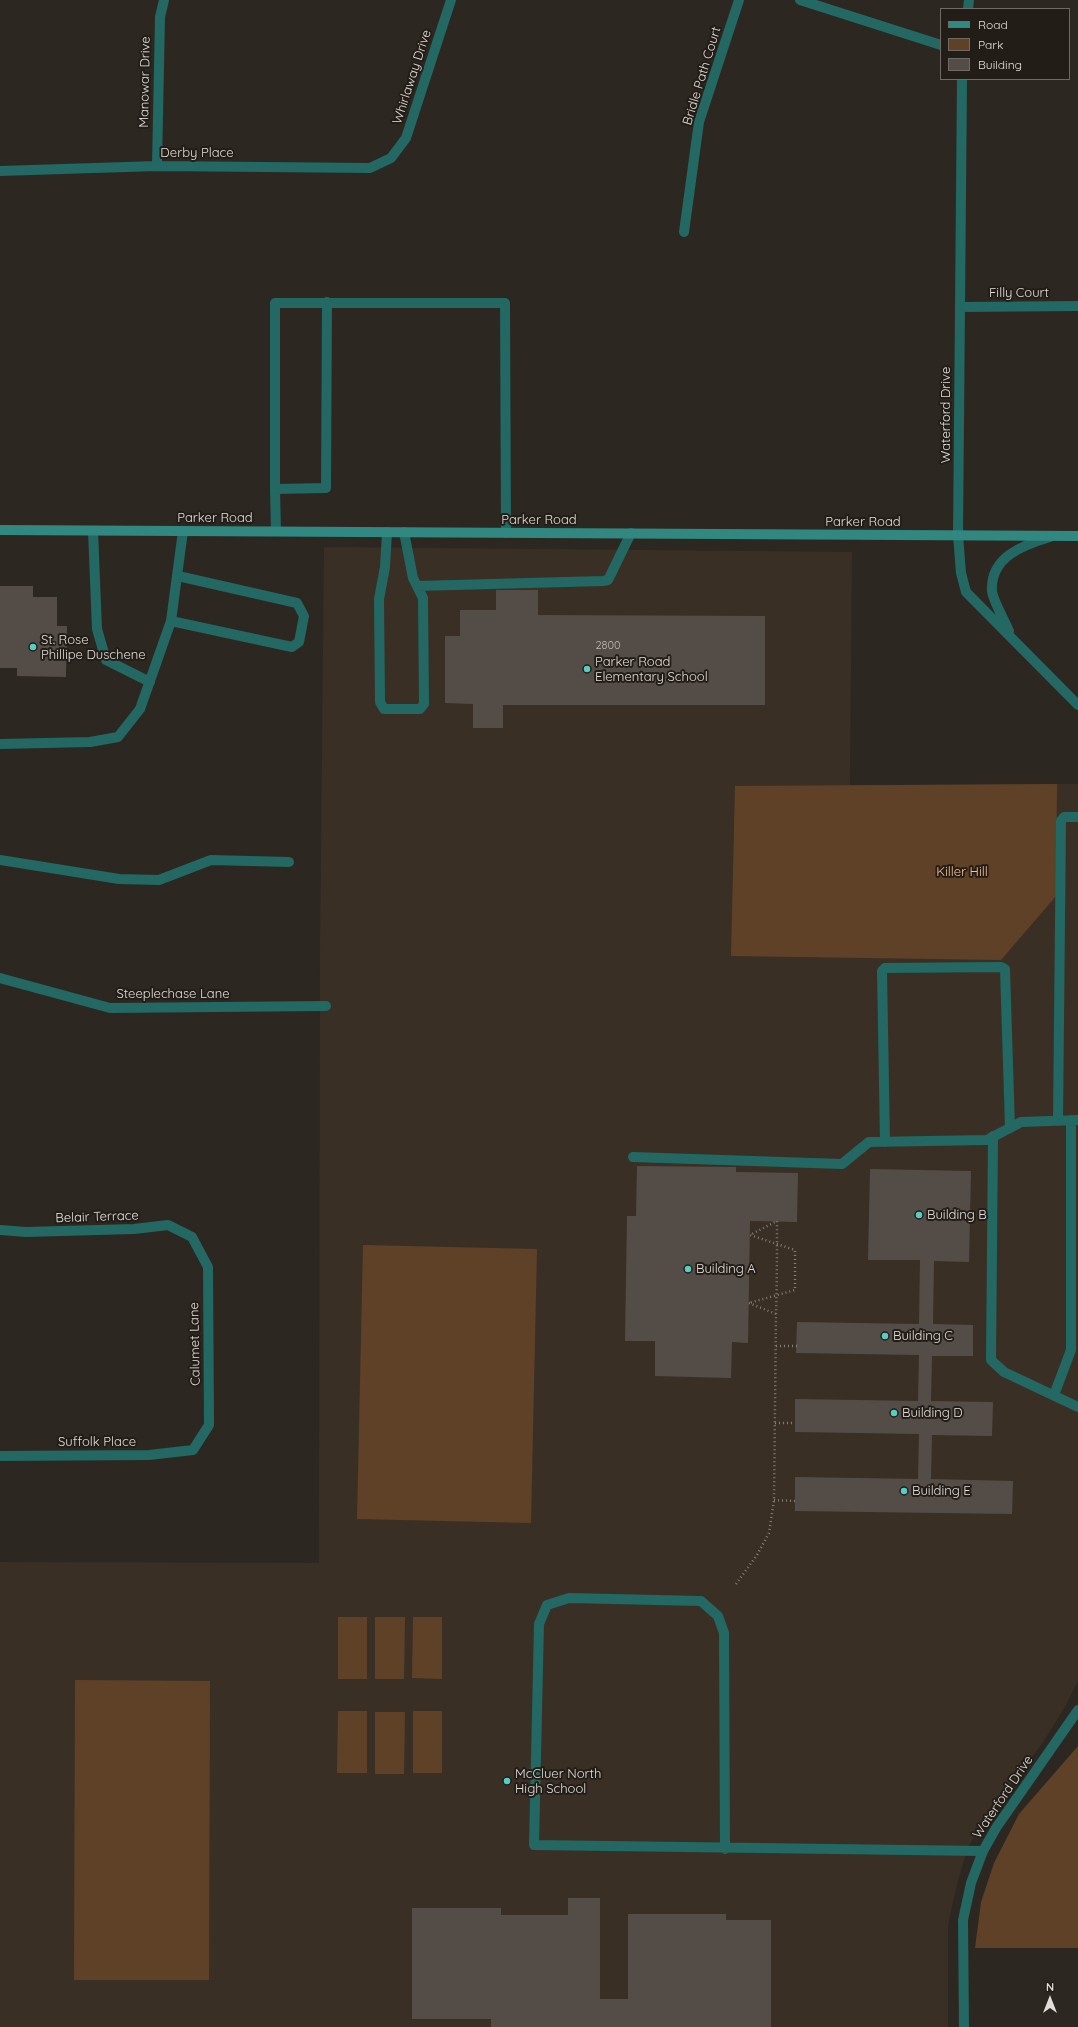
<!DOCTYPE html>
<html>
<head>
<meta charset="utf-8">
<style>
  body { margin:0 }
  #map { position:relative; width:1078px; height:2027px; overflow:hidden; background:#2d2721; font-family:Quicksand,sans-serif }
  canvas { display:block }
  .legend { position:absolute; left:940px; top:8px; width:130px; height:72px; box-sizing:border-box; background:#231d18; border:1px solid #6f6a66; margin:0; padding:5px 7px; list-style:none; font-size:12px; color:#e2ddda }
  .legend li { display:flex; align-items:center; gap:8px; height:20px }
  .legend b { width:20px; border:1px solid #6f6a66 }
  .north { position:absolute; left:1030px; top:1979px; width:40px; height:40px; -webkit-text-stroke:3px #231d18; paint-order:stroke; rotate:0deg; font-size:11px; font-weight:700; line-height:16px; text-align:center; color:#e2ddda }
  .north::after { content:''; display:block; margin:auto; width:14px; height:18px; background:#e2ddda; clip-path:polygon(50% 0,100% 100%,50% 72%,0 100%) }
</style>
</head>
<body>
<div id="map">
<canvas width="1078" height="2027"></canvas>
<ul class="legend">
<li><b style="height:5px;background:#318881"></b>Road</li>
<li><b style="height:11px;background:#5f4127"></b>Park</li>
<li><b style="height:11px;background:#544d47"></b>Building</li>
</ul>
<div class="north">N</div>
</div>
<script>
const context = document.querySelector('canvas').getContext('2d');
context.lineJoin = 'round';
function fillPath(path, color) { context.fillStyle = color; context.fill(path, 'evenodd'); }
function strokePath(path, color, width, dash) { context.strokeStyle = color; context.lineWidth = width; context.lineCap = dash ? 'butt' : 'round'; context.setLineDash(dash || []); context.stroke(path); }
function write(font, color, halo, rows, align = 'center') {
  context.font = font + ' Quicksand,sans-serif'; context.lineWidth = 4; context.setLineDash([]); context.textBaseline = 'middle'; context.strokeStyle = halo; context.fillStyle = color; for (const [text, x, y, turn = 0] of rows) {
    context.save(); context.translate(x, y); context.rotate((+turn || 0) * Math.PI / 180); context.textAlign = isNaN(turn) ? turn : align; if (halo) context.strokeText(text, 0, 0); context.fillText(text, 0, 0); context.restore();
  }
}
fillPath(new Path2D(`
  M324,547L852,552L850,785L1078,784V1681L1066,1705L1044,1741L984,1820L968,1847L957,1884L948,1925V2027H0V1562L319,1563L320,952Z`), '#3a2f25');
fillPath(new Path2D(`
  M1057,784L1056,896L1001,960L731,956L735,786Z
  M363,1245L537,1249L531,1523L357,1519Z
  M338,1617H367V1679H338Z
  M375,1617H405L404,1679H375Z
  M413,1617H442V1679L412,1678Z
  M75,1680L210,1681L209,1980H74Z
  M338,1711H367V1773H337Z
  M413,1711H442V1773H413Z
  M375,1712H405L404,1774H375Z
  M1078,1746V1948H975L981,1902L994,1863L1019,1814Z`), '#5f4127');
fillPath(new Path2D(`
  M0,586H33V597H57V626H67L66,677L17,676V668H0Z
  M496,590H538V615L765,616V705H503V728H473V704L445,703V636H460V610H496Z
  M637,1166L736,1167V1172L798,1173L797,1222L750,1221L748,1343L732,1342L731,1378L655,1376V1341H625L627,1216H636Z
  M870,1169L971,1171L969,1262L934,1261L933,1324L973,1325V1356H932L931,1401L993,1402L992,1436L932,1435L931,1479L1013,1481L1012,1514L795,1511V1477L918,1479L919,1434L795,1432V1399L918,1401L919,1355L796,1353L797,1322L919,1324L920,1260H868Z
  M568,1898H600V1999H628V1914H726V1920H771V2027H491V2019H412V1908H501V1915H568Z`), '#544d47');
strokePath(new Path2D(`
  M749,1303L776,1314
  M776,1346H797
  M775,1423H795
  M774,1500L795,1501
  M736,1584L757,1555L769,1533L774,1500L776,1314C777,1283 777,1252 777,1221L750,1235L795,1250V1290L749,1303`), '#837d78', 2.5, [1, 3]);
strokePath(new Path2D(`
  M327,302L326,488L275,489V303H505L506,533
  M275,489L276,531
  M93,531L97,629L106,660L150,682
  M387,532L385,567L379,599L380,702L384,709H420L424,704L423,598L413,578L404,532
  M417,586L603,581L608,580L610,576L631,533
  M171,621L292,647L299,642L304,616L297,603L178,576
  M0,744L90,742L118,737L140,709L171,621L183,531
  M0,860L119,879L159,880L211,860L289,862
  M1058,1121L1061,821L1064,817H1078
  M993,1136L991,1360L1004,1372L1078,1407
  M885,1142L882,971L885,968L1001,967L1005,969L1010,1128
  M633,1157L842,1164L869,1142L987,1140L1021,1122L1078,1120
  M1054,1395L1071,1350V1120
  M725,1849L724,1633L718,1616L701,1601L569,1598L547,1605L539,1624L534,1845L983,1851`), '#236862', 10);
strokePath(new Path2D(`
  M800,0L941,45
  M157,166L160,17L164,0
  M0,171L157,166L370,168L391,158L406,138L451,0
  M684,232L699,122L739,0
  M960,307L1078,306
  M0,978L110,1008L326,1006
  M0,1230L26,1232L134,1229L168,1225L192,1237L208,1267L209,1425L193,1450L149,1455L0,1456`), '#236862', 10);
strokePath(new Path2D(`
  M968,9L969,0
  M962,79L958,535L961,573L966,592L1078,705
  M1009,631C1005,621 993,601 992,591C990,557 1023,545 1050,537
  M964,2027L963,1920L971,1883L983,1851L996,1828L1078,1710`), '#236862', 10);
strokePath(new Path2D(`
  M0,530L1078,536`), '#318881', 10);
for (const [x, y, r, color] of [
  [33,647,4,"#56cec4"],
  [587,669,4,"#56cec4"],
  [919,1215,4,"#56cec4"],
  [688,1269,4,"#56cec4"],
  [885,1336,4,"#56cec4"],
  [894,1413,4,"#56cec4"],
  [904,1491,4,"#56cec4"],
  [507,1781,4,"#56cec4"]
]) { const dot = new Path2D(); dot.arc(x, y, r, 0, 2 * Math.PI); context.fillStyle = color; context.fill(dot); strokePath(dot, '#231d18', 1.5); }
write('11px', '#beb9b5', null, [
  ["2800",608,646]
]);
write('13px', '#e2ddda', '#231d18', [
  ["Bridle Path Court",702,76,-73],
  ["Whirlaway Drive",412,77,-72],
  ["Manowar Drive",145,82,-89],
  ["Derby Place",197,153],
  ["Filly Court",1019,293],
  ["Waterford Drive",946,415,-90],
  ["Parker Road",215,518],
  ["Parker Road",539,520],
  ["Parker Road",863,522],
  ["Steeplechase Lane",173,994],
  ["Belair Terrace",97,1217,-2],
  ["Calumet Lane",195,1344,-91],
  ["Suffolk Place",97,1442],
  ["Waterford Drive",1003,1797,-56]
]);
write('13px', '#e2ddda', '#231d18', [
  ["St. Rose",41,640],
  ["Phillipe Duschene",41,655],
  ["Parker Road",595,662],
  ["Elementary School",595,677],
  ["Building B",927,1215],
  ["Building A",696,1269],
  ["Building C",893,1336],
  ["Building D",902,1413],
  ["Building E",912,1491],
  ["McCluer North",515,1774],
  ["High School",515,1789]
], 'left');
write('13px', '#fec18c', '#231d18', [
  ["Killer Hill",962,872]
]);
</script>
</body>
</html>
